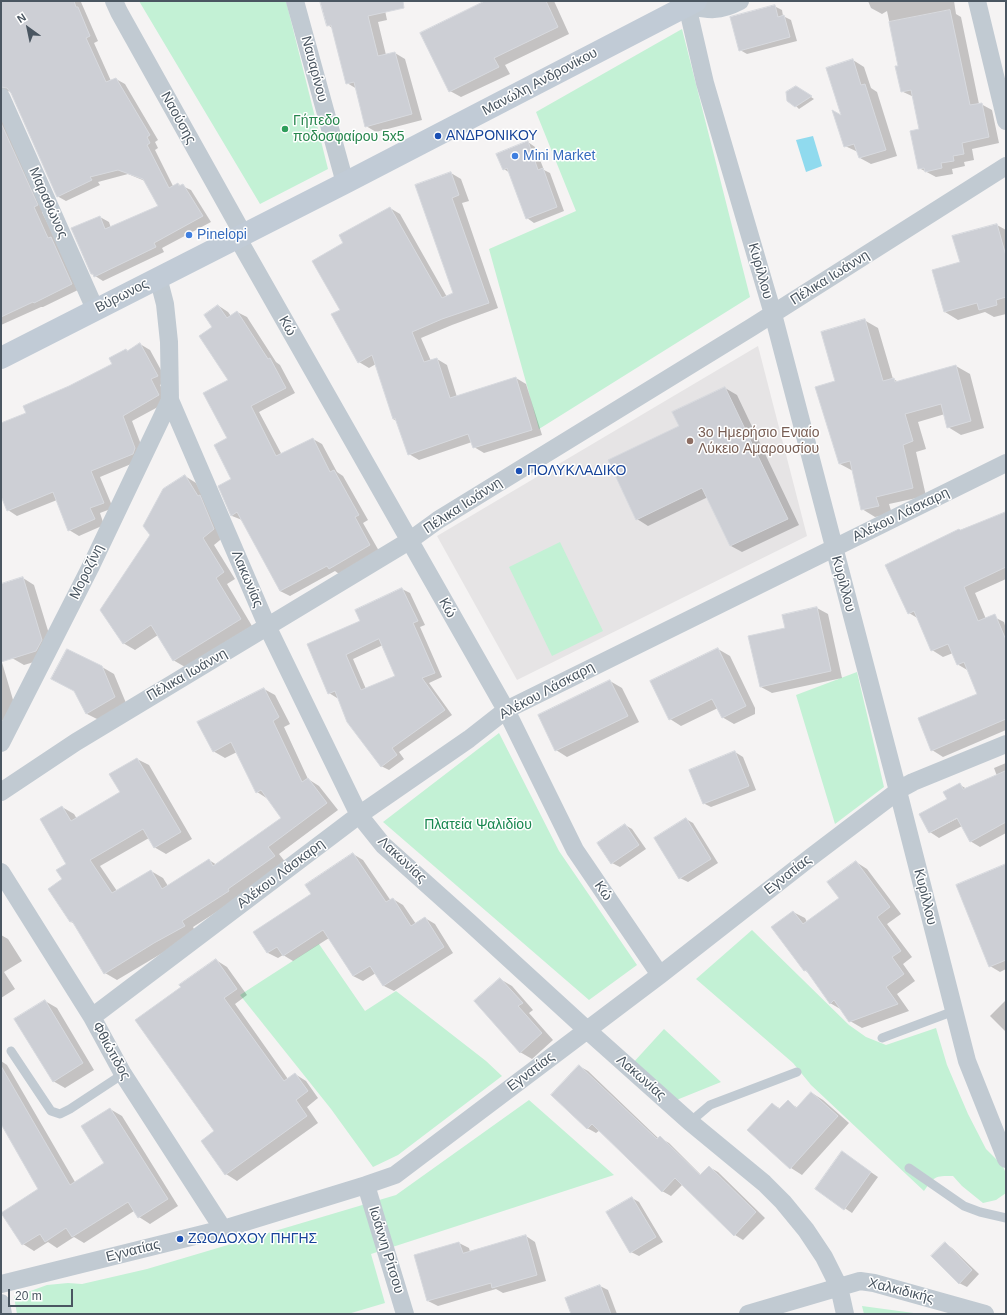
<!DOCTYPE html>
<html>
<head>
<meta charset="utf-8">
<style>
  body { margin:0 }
  #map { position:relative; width:1007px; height:1315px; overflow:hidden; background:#f5f3f3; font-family:Arial,sans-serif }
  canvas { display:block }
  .frame { position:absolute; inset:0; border:2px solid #4a5661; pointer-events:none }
  .north { position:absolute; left:8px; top:8px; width:40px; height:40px; -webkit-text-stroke:3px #fff; paint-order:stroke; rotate:327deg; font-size:11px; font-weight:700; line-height:16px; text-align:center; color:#4a5661 }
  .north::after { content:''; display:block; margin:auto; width:14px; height:18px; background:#4a5661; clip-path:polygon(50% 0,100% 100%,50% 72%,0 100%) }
  .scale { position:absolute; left:8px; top:1289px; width:65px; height:18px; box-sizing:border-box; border:2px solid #4a5661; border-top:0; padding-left:5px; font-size:12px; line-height:14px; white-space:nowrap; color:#4a5661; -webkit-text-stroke:3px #fff; paint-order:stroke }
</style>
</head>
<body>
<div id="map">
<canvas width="1007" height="1315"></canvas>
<div class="frame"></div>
<div class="north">N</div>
<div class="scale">20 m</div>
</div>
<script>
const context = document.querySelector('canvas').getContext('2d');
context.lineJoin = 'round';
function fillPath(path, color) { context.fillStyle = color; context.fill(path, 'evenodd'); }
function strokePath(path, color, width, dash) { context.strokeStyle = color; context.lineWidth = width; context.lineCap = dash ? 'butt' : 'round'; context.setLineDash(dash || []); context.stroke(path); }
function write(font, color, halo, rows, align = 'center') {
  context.font = font + ' Arial,sans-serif'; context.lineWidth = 3; context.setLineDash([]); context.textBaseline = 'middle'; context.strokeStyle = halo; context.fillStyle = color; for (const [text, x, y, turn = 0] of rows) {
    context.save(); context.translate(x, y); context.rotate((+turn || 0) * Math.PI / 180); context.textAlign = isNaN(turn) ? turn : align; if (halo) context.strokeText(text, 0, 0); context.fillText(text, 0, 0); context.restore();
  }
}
fillPath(new Path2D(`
  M758,346L807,536L517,680L437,536Z`), '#e6e4e5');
fillPath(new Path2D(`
  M139,1H286L328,169L260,204Z
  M682,29L750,297L539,429L489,249L576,211L536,112Z
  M560,542L603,631L552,656L509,567Z
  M857,672L884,787L835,824L796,695Z
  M499,733L559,851L637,965L589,1000L383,822Z
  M752,930L849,1025L866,1037L886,1045L936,1028L947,1065L968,1114L986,1149L1002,1165L1006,1173V1193L996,1200L983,1203L962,1186L953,1176C934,1176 935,1176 924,1191L811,1085L793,1063L696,979Z
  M319,944L365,1011L396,991L486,1061L502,1076L398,1155L373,1167L331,1109L240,995Z
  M664,1029L721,1082L674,1101L632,1064Z
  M529,1100L614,1175L371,1254L385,1303L348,1314H17L14,1297L47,1285L68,1283L82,1284L147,1269L396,1195Z
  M862,1306L921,1314H864Z`), '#c3f1d5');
fillPath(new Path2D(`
  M813,136L822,166L806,172L796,140Z`), '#90daee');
fillPath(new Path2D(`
  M1,1H83L81,2L98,41L94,43L111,81L116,79L125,84L158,140L155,142L158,148L155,150L173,186L178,184L191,190L211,222L162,248L164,252L103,281L92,274L72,229L100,217L109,222L111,228L159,206L145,181L128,174L98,182L100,185L66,201L57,196L11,91L5,92L1,96Z
  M321,1H383L387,20L378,22L386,55L395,53L405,59L422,120L376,132L366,126L357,89L347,83L332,28L328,25Z
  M491,1H554L569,34L505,65L510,74L461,97L450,91Z
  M868,1H954L956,14L961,17L979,104H981L992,110L999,143L972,149L974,160L964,162L965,166L952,169L953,174L936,177L919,168L921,130L914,97L901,91L899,67L887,11L882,14L871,8Z
  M774,6L782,10L783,16L791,20L797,41L747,54L740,50Z
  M853,60L864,67L871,88L877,92L897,156L871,164L860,158L858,152L845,146Z
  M796,87L814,99L799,109L796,106L788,100Z
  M1,110L46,210L42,212L80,289L43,307H41L1,325Z
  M528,142L535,147L544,170L550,173L564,211L534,223L527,218L510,173L504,169Z
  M451,173L461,179L469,201L462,203L498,308L452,325L421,338L431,361L437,359L447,365L457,397L516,378L526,384L542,435L484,453L474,447L472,442L419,460L409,454L397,421L393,419L376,364L369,368L359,362L341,310L345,243L390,208L400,214L447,297L455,294Z
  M997,225L1006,230V314L994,317L985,312L958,320L945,312L961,263Z
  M219,306L228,312L231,316L237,312L247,317L276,362L280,365L295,393L259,412L282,455L313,439L322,444L337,472L343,476L368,520L363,523L379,551L339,574L335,571L290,596L280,591L242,520L232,516L220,486L233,480L228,439L230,381L214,328Z
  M864,320L878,328L893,379L899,382L956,366L970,374L984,428L961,435L948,427L945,414L918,422L926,449L916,452L926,496L889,504L892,514L875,517L862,509L853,471L840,464L837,382Z
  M140,344L150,350L167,381L160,385L169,401L132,421L145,455L143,459L100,477L113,508L100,513L104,525L79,536L69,530L57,500L17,516L8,510L1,493V424L28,414L69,387L113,364L126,350L128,351Z
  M725,388L737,395L799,525L742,552L731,546L708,497L648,526L637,519L680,427Z
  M185,476L196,483L225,536L214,545L235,579L227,584L252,626L185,667L173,660L158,635L135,650L123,643L151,535Z
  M1006,513V579L975,593L986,619L992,616L1004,622L1006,629V730L943,757L932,750L979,694L969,671L957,664L953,653L943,657L932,650L919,619L909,613L961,531Z
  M23,578L34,585L53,647L47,658L24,665L12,658L1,621V585Z
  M402,589L410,593L425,625L420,627L442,677L429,683L452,715L399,752L404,759L389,770L381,766L338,697L337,698L329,693L308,644L361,621L356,611ZM383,645L396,676L366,689L353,659Z
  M817,608L828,614L842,678L772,693L761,687L786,628Z
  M718,649L730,656L755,708V714L734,724L722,717L718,708L681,726L670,719Z
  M1,659L16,710L12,718L1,721Z
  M102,667L114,674L126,703L99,720L87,714L75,691Z
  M610,681L622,688L639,722L567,757L556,750Z
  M264,689L275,695L290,724L284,727L308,779L319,786L338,810L279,854L286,863L240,897L193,927L196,933L117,980L105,973L75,924L71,922L49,889L64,879L68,864L62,807L74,814L77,819L121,792L137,759L149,765L192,839L166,854L154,847L149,838L100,866L117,891L151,871L163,878L168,886L209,860L217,865L283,818L268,799L257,792L237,752L225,758L213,751Z
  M735,752L743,757L756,790L711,807L703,803Z
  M1006,763V833L980,847L970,841L962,826L939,838L930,832L948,799L960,785L967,789L997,776L994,768ZM961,815L962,816L933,831V829Z
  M686,819L693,823L718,863L688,882L680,878Z
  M625,825L632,829L646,849L620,867L612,863Z
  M353,854L363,860L391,901L393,899L403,905L416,924L425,918L435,924L453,953L394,991L384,986L376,973L363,981L353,976L329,938L293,961L283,955L278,958L268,953L254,932L312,894Z
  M856,862L867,869L901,914L887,924L912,957L903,964L915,981L897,994L909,1011L862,1028L850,1021L842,1010L830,1003L809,973L804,970L793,912L805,918L807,922L840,898Z
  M1006,865V969L1000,972L990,966Z
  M1,935L8,939L22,961L4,972L15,989L1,998Z
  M216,960L227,967L247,995L235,1004L288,1079L295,1074L306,1081L318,1098L307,1107L318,1123L237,1181L226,1174L182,988Z
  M500,979L512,986L533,1010L529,1013L553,1040L532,1059L520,1052Z
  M1006,1000V1032L990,1016Z
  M45,1001L57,1008L94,1070L65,1088L53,1081Z
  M1,1061L7,1065L75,1182L105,1164L110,1109L122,1116L178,1206L150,1224L139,1217L134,1211L84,1243L74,1237L57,1248L48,1242L34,1251L23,1244L40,1190L1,1122Z
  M579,1066L588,1071L659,1139L660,1138L669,1143L701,1175L709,1167L718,1172L765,1218L743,1240L735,1235L683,1184L671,1196L662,1191L600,1130L596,1133L587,1128Z
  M812,1093L823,1100L849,1123L802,1175L791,1168L772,1104L781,1109L788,1102L798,1108Z
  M849,1157L878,1177L852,1213L816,1189Z
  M632,1198L639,1202L663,1242L639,1256L631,1252Z
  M526,1236L535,1242L546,1281L503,1293L496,1289L438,1306L428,1301L459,1243L469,1248L470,1252Z
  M945,1243L952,1248L979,1274L967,1287L959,1283Z
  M600,1286L608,1290L617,1314H572Z`), '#0003');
const building = new Path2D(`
  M1,1H74L76,7H78L90,36L86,38L106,82L116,78L150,135L147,137L150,143L147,145L169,188L178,183L179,186L183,184L203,216L154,243L156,247L94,277L93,274H91L71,228L100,216L105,229L158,206L143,179L118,170L90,177L92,180L57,197L11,93L7,88L1,87Z
  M320,1H403L404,8L368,16L378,56L395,52L412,114L365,127L354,82L346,84L331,25L327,26Z
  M485,1H546L558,27L494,58L499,67L449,92L420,33Z
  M775,5L778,17L784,15L790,37L739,51L730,17Z
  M950,10L970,105L982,103L989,137L962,143L964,154L953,156L954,161L941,163L942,168L925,172L924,168L918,169L910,131L919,129L911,90L901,92L895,66H898L889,22Z
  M853,59L861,85L865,84L886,150L859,158L854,144L844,147L832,110L841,115L826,68Z
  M796,86L812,96L795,107L787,101L786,92Z
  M1,123L38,205L34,207L48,238L51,237L72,284L34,303L33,302L1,317Z
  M528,141L538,170L543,168L557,207L526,219L507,168L503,170L496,154Z
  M451,172L459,195L452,198L489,303L442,319L412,332L424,362L437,358L450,398L516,377L532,430L473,448L468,434L408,455L395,418L393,419L372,355L358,363L331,314L340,310L312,261L343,243L339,235L390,207L442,298L453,293L415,185Z
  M997,224L1006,256V297L996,300L997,305L979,310L977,303L944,312L932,270L960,262L952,236Z
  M218,305L227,318L237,311L268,359L270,358L286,388L251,406L276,456L313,438L330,472L334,470L359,515L355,517L370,545L329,569L327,566L280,591L237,512L231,516L218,486L231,479L214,445L227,438L203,393L228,380L199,336L212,327L204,315Z
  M865,319L883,381L894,378L895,382L956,365L971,421L947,428L941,404L905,414L913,441L903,445L913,488L876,497L879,506L861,510L850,461L839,464L815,387L835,381L821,332Z
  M140,343L158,376L151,379L159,395L123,416L135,448L133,454L91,471L104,503L90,508L95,519L68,531L53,492L7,511L1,496V423L26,413L23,406L69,386L112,364L109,358L126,349L127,351Z
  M725,387L788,519L730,546L702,488L636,520L608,460L679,426L672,412Z
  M185,475L198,496L200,495L214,529L203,538L224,572L216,578L241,619L173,661L151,625L123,644L100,610L150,535L143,526L163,489Z
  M1006,512V567L964,587L978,621L995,614L1006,640V719L931,751L918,718L977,694L964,662L957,665L948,644L931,651L914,611L908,614L885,565L959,529L960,530Z
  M23,577L42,640L36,651L1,662V584Z
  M402,588L418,621L413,623L435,673L422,678L445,710L392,748L397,755L381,767L347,722L335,691L328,694L307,644L360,621L355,610ZM379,639L395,676L361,690L346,655Z
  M817,607L831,671L760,687L748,636L785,628L782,615Z
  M718,648L746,706L722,718L712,699L669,720L650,681Z
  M67,649L102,666L115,697L86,714L74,691L51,679Z
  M610,680L628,716L555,751L538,715Z
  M264,688L279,717L273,721L302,782L308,778L327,803L268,847L275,856L228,889L229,891L182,921L185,926L154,943L104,974L72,921L70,922L48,889L62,879L56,870L66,864L40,819L62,806L71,821L120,792L109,774L137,758L181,832L154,848L143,829L90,860L112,893L151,870L162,889L209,859L213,866L281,818L261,790L256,793L231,742L213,752L197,722Z
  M735,751L749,786L703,804L689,770Z
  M1006,771V822L970,842L957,818L929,833L919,814L947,799L943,792L960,783L963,789Z
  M686,818L711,859L679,879L654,838Z
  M625,824L639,845L611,864L597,843Z
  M353,853L386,902L393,898L411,926L425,917L444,947L383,986L370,966L353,976L323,930L283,956L277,947L267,953L253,932L311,894L305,885Z
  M856,861L890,907L877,917L901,951L892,957L904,974L886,987L898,1004L849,1022L834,1000L830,1004L806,970L804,971L771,927L793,911L803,924L839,898L827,882Z
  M1006,864V960L989,967L956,885Z
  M216,959L237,989L224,998L284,1081L295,1073L308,1091L296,1100L307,1116L225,1175L201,1141L214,1131L135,1020L181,987L179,985Z
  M500,978L523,1003L518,1006L542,1033L520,1053L474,1001Z
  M45,1000L83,1063L53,1082L14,1019Z
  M579,1065L657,1139L660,1136L700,1175L709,1166L756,1212L734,1236L675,1178L662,1192L592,1124L587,1129L551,1095Z
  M1,1066L70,1185L104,1163L81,1126L110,1108L168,1199L138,1218L128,1202L72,1237L66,1228L45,1242L40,1234L22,1245L1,1213L38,1189L1,1124Z
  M811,1092L838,1116L790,1169L747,1130L772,1103L779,1109L788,1100L796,1108Z
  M842,1151L871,1172L844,1210L815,1189Z
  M632,1197L656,1237L630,1253L606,1212Z
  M526,1235L537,1275L492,1288L491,1283L427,1301L414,1255L459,1242L463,1253Z
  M945,1242L972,1270L959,1284L931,1256Z
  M600,1285L611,1314H571L565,1298Z`);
fillPath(building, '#cdcfd5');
strokePath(building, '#d7d9de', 1);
strokePath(new Path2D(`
  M882,1038L954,1011
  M11,1051L51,1111L60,1114L70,1109L123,1074
  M690,1122L710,1105L797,1072
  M909,1168L964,1206L980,1212L1006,1218`), '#c1cad2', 9);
strokePath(new Path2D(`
  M114,1L119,12L243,234
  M295,1L345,183
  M686,1L705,83L773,314L898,791L967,1061L1006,1159
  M977,1L1006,121
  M687,6C709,10 719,12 740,1
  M1,97L95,309
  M237,237L506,710L575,850L660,975
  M158,277L165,304L169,342L170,400L268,628L359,815L383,845L469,922L587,1030L690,1122L764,1183L783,1202L806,1230L824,1257L839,1287L845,1314
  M1,743L91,566L170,400
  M1,792L76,742L409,541L438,520L752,327L1006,166
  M1,872L92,1017L123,1074L223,1229
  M92,1017L359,815L469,739L506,710L1006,463
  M366,1185L405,1314
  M1,1284L223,1229L366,1185L395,1175L660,975L811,857L902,788L913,782L1006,744
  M1,1303L3,1314
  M748,1314L860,1281L874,1283L985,1314`), '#c1cad2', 18);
strokePath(new Path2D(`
  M1,358L345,183L696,1`), '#c1cbd6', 22);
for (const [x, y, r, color] of [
  [285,129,4,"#2e9e5b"],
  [438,136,4,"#1a4fb4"],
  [515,156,4,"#3f7fe0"],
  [189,235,4,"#3f7fe0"],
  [690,441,4,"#8d6e63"],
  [519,471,4,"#1a4fb4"],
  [180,1239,4,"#1a4fb4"]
]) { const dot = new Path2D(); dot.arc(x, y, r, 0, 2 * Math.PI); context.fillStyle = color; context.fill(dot); strokePath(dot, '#fff', 1.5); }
write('14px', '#4a5661', '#fff', [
  ["Ναυαρίνου",314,69,75],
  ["Μανώλη Ανδρονίκου",540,82,-28],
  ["Ναούσης",178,118,61],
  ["Μαραθώνος",48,203,66],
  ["Κυρίλλου",760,271,74],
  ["Πέλικα Ιωάννη",830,278,-32],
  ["Βύρωνος",122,296,-27],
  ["Κώ",287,326,60],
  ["Πέλικα Ιωάννη",463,506,-33],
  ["Αλέκου Λάσκαρη",901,515,-26],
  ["Μοροζίνη",87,572,-64],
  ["Λακωνίας",247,579,67],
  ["Κυρίλλου",843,584,75],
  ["Κώ",447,608,60],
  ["Πέλικα Ιωάννη",187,675,-30],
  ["Αλέκου Λάσκαρη",547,691,-28],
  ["Λακωνίας",402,860,43],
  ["Αλέκου Λάσκαρη",281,874,-37],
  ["Εγνατίας",788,875,-38],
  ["Κώ",603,891,55],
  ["Κυρίλλου",925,897,76],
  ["Φθιώτιδος",111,1051,61],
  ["Εγνατίας",531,1072,-37],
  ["Λακωνίας",641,1078,41],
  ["Ιωάννη Ρίτσου",386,1250,73],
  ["Εγνατίας",133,1251,-14],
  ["Χαλκιδικής",901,1291,14]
]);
write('14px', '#27864d', '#fff', [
  ["Γήπεδο",293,121],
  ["ποδοσφαίρου 5x5",293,137]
], 'left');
write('14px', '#164399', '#fff', [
  ["ΑΝΔΡΟΝΙΚΟΥ",446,136],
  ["ΠΟΛΥΚΛΑΔΙΚΟ",527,471],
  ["ΖΩΟΔΟΧΟΥ ΠΗΓΗΣ",188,1239]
], 'left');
write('14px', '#366cbe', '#fff', [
  ["Mini Market",523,156],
  ["Pinelopi",197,235]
], 'left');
write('14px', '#785e54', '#fff', [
  ["3ο Ημερήσιο Ενιαίο",698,433],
  ["Λύκειο Αμαρουσίου",698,449]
], 'left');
write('14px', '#17864f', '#fff', [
  ["Πλατεία Ψαλιδίου",478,825]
]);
</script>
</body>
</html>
